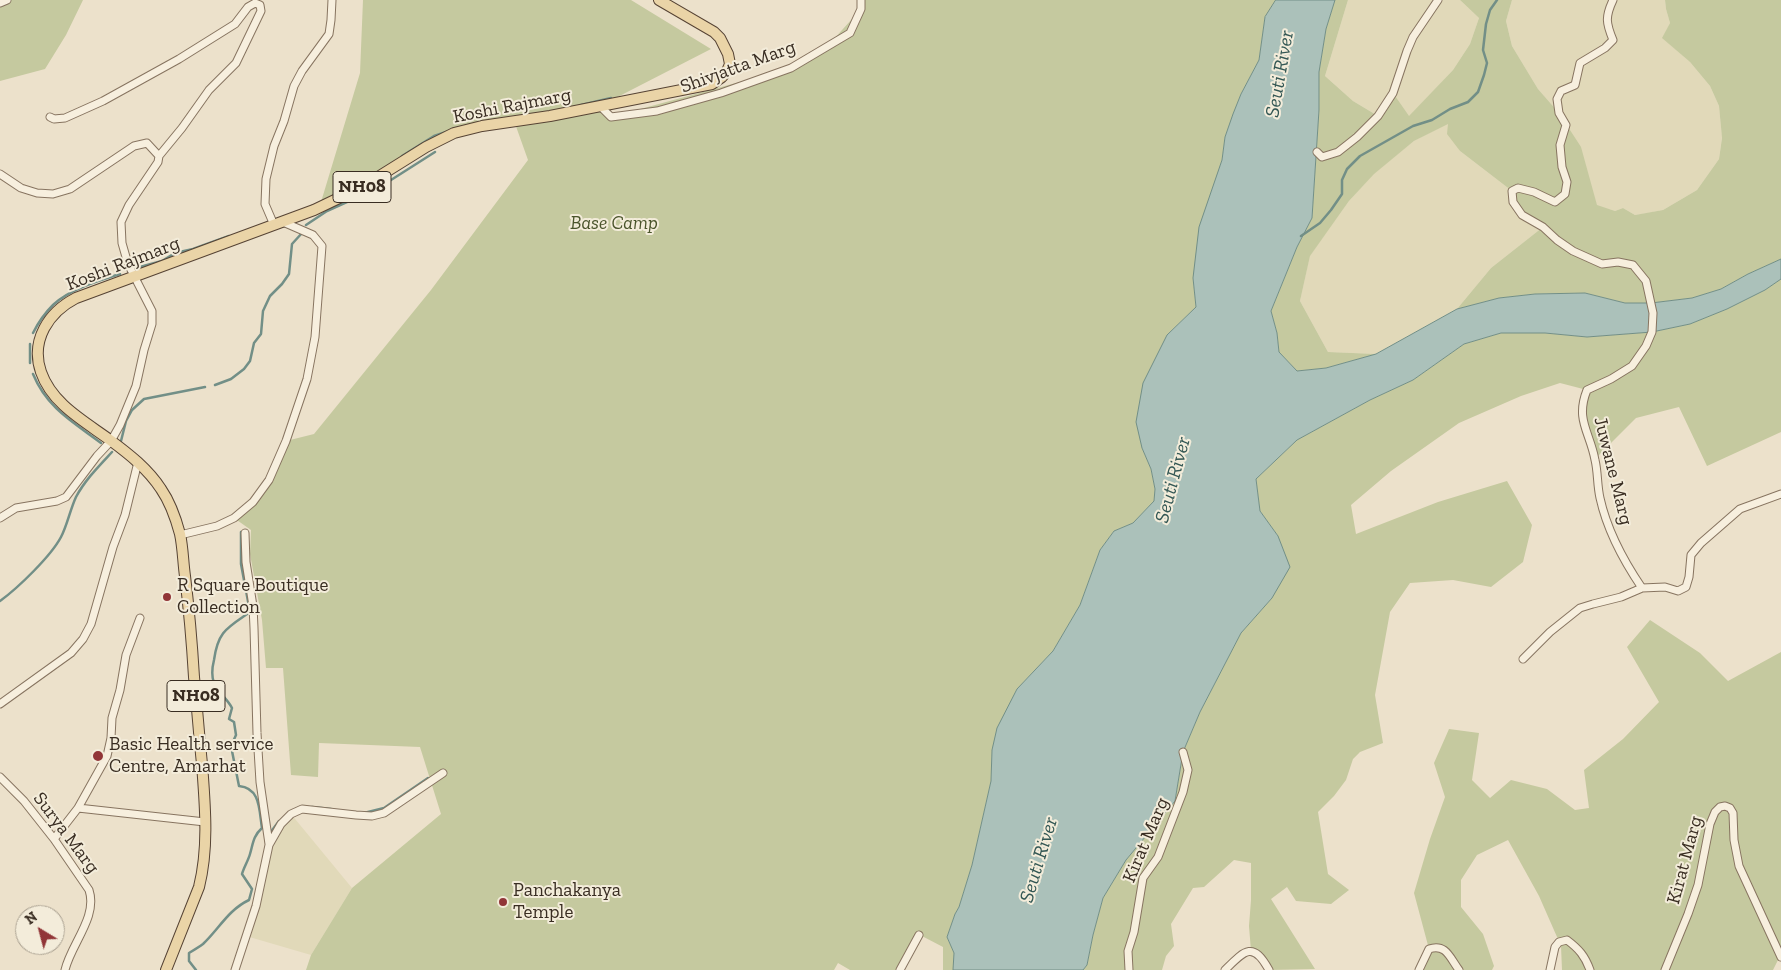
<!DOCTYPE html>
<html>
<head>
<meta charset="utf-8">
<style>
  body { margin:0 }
  #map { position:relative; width:1781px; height:970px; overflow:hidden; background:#ece1cb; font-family:"Zilla Slab",serif }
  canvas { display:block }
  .north { position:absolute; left:15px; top:905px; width:50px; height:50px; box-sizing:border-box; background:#f3ecda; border:1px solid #a9a090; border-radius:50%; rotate:323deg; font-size:14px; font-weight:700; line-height:20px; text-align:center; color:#392d22 }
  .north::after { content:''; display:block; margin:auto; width:18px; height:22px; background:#913537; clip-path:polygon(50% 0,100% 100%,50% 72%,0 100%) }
</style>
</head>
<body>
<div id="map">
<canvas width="1781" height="970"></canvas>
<div class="north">N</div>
</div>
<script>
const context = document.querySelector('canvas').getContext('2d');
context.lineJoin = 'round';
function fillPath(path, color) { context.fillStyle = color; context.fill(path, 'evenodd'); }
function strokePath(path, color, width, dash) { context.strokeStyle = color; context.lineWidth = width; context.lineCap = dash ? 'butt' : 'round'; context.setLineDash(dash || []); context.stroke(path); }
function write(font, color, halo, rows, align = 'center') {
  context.font = font + ' "Zilla Slab",serif'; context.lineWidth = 4; context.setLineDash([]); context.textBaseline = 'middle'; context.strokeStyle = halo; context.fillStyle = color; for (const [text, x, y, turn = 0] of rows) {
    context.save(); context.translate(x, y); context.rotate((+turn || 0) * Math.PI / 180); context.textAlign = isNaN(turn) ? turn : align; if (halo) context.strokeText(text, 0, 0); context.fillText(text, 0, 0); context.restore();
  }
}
fillPath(new Path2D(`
  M1348,0H1460L1479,18L1470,44L1453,70L1409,117L1378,116L1353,101L1325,76Z
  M1512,0H1665L1666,9L1670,23L1663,38L1690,62L1710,86L1719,106L1722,137L1719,159L1697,190L1663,210L1648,213L1635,215L1623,208L1615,211L1597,206L1589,182L1566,125L1559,113L1538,89L1512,46L1506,21Z
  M1448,123L1460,151L1512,191L1543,227L1491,268L1457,309L1376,354L1328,352L1300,301L1310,255L1349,201L1374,173L1414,141Z
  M291,814L352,888L311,955L246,936L269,845Z`), '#e1d9b9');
fillPath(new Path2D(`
  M0,0H83L66,35L45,69L0,81Z
  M363,0H631L711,49L600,106L611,117L791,68L824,50L861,9L864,0H1276L1265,17L1259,60L1241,94L1225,137L1222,160L1193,278L1196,307L1167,335L1142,448L1151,469L1155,489L1154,501L1133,523L1114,531L1100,550L1080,605L1053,651L1017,689L992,750L991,781L972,865L959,907L955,914L947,937L954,953L953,970H943V947L920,935L900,970H850L838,963L834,970H306L311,955L352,888L441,814L420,747L319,743L318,777L291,775L283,668H266L262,620L250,554L251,530L234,518L269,480L286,441L314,434L431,290L528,160L513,118L451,130L434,136L375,174L321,202L360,73Z
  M1335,0H1348L1325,76L1353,101L1378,116L1393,93L1409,116L1453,70L1470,44L1479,18L1460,0H1512L1506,21L1512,46L1538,89L1559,113L1581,147L1597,205L1615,211L1623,208L1635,215L1663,210L1697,190L1719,159L1722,138L1719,106L1710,86L1690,62L1662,38L1670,23L1666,9L1665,0H1781V259L1748,274L1721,289L1692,298L1651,303H1625L1585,293L1535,294L1499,298L1457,309L1491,268L1543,227L1522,215L1512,191L1460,151L1447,134L1448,124L1414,141L1374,174L1349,201L1310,256L1300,301L1328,352L1376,354L1326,368L1297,371L1279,352L1277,333L1271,311L1297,247L1312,218L1319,110V72L1326,29Z
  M1781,279V432L1707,466L1679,407L1636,418L1595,459L1582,413L1587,390L1560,383L1521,396L1459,423L1391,471L1351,505L1356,534L1438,502L1507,481L1532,525L1523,562L1491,587L1453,580L1410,583L1390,612L1375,695L1383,743L1360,752L1353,759L1346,780L1334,796L1318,812L1328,874L1349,890L1331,904L1296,901L1287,887L1271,899L1315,969L1269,970L1251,951L1249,926L1251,900V863L1234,860L1204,887L1193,888L1171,924L1174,946L1166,956L1162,970H1083L1087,965L1093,935L1103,898L1126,860L1175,801L1183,752L1200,712L1241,633L1272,598L1278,536L1260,511L1256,479L1297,440L1370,400L1413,380L1464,344L1501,333H1545L1587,337L1652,332L1690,324L1727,309L1765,290Z
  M1650,620L1700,653L1728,681L1781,652V954L1773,970H1562L1561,946L1539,896L1508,840L1477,855L1461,880V907L1483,934L1494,966L1492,970H1419L1429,949L1414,893L1430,839L1445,797L1434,763L1449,729L1479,733L1472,780L1490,798L1511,780L1547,789L1575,810L1589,808L1584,770L1623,739L1659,702L1627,647Z`), '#c5c99f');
const water = new Path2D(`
  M1276,0H1335L1326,29L1319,72V110L1312,218L1297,247L1271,311L1277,333L1279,352L1297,371L1326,368L1376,354L1457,309L1499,298L1535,294L1585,293L1625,303H1651L1692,298L1721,289L1748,274L1781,259V279L1765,290L1727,309L1690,324L1652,332L1587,337L1545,333H1501L1464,344L1413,380L1370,400L1297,440L1256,479L1260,511L1278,536L1290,567L1272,598L1241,633L1200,712L1183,752L1175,801L1126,860L1103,898L1093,935L1087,965L1083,970H953L954,953L947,937L955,914L959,907L972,865L991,781L992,750L997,728L1017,689L1053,651L1080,605L1100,550L1114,531L1133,523L1154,501L1155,489L1151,469L1142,448L1136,422L1143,383L1167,335L1196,307L1193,278L1199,227L1222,160L1225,137L1233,114L1241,94L1259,60L1265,17Z`);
fillPath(water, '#abc1ba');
strokePath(water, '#728f87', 1);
strokePath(new Path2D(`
  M581,105L611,98
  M402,156L434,136L446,132
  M306,225L327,211L380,187L435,152
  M1301,236L1320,223L1331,210L1342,194V180L1347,169L1360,156L1413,126L1432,120L1450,109L1468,102L1478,92L1484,75L1487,63L1483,50L1486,24L1490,10L1497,0
  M136,268L162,261L175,253L193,249L229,236
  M33,333C38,323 45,313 53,305C68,290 100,280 120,274
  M30,363V344
  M33,374C47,408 73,422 101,443
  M215,385L231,379L244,369L250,361L254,343L261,334L263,311L270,296L282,284L289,274L292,244L302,233
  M121,441L126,421L132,410L144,399L205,387
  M0,601C18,588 51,556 61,537C67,526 70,510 76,497C85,480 99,466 112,452
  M312,807L331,809
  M364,813L384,808L428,778
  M270,833L279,821
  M196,970L189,961V953C194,950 199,947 203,944C219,929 228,910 249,900L252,889L242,874C244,867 248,861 250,854C253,844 253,836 262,828C259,811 261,788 239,786L231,746L236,735L234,722L229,719L232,708C227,698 218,693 214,683C211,675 212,668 214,660C218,631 227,628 250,612L241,564V532`), '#728f87', 2.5);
const street = new Path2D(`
  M1613,0C1605,17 1606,23 1613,40L1605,48L1580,63L1575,85L1561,91L1557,99L1559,113L1566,125L1560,145L1562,167L1567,182L1565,194L1555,202L1534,192L1518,188L1512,191L1513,202L1522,215L1543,227L1557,240L1573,251L1602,264L1618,262L1633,265L1646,281L1653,313L1652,332L1646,346L1632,366L1611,379L1587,390C1575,420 1590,432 1595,460C1598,472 1597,485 1600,498C1607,530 1623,560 1642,588
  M0,3L7,0
  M600,106L611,117L657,111L721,93L791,68L850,33L861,9V0
  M1317,152L1322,157L1338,152L1357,137L1378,116L1393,93L1407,51L1413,37L1438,0
  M0,174L21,188L37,193L53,194L70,189L134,146L147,143L159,156
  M274,225L265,204L266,179L274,146L284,121L294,86L302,71L329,34L331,20L332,0
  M0,518L16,508L57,501L66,497L97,456L111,441L120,425L136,386L144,350L152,324V311L128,264L122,243L121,222L129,205L158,162L159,156L182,128L209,90L236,63L261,11L260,5L255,3L248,7L235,24L179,59L103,101L65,118L54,119L50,117
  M245,533L246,562L253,606L254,628L257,733L260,782L269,844
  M180,535L217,526L234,518L253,502L269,480L286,441L307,379L315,337L322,246L313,235L283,222
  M1523,659L1550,632L1580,608L1593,604L1621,597L1642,588L1665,587L1678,591L1686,587L1689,577L1691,555L1701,543L1740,509L1781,494
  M0,704L71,653L83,639L91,624L113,547L125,515L138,462
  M0,777L24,801L54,839L89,890C98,917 71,944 65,970
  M78,808L205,822
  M54,839L78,808L107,756L111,738L112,718L120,690L126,655L140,618
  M235,970L256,906L269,845L281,824L291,814L302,809L356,815L372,816L384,813L443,773
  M900,970L919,935
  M1129,970L1128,951L1134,932L1143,878L1158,857L1183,792L1188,770L1183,752
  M1225,970C1245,950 1253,941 1269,970
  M1419,970L1429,949C1446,943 1450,958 1459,970
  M1550,970L1555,947L1559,942L1567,940C1579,949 1585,956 1590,970
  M1665,970L1688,914L1698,885L1710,824L1715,812L1720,807L1725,806L1730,808L1733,813L1734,840L1739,866L1781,957`);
const primary = new Path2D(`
  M166,970L199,887C209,847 205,805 202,764C199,735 197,706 194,677C192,643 189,609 185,576C183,562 183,548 180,534C176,519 170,502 161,489C148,469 129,454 110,440C84,421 52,404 41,372C30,340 49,312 76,298L314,210L362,187L426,147L454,133L482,126L550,116L712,84L722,77L727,71L730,64L728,54L720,38L714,32L659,0`);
strokePath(street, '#877460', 9);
strokePath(primary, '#564334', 12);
strokePath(street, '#f7efde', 7);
strokePath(primary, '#ead4a7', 10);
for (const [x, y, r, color] of [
  [167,597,5,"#913537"],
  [98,756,6,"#913537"],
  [503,902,5,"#913537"]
]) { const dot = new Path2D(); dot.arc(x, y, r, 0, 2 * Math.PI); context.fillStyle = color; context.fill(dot); strokePath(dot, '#f3ecda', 2); }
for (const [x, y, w] of [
  [362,187,58],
  [196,696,58]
]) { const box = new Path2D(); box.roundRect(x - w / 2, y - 15.5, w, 31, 4); context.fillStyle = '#f3ecda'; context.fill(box); strokePath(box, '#392d22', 1); }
write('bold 18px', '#392d22', null, [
  ["NH08",362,187],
  ["NH08",196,696]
]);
write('19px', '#392d22', '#f3ecda', [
  ["Shivjatta Marg",738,67,-20],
  ["Koshi Rajmarg",512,106,-11],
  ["Koshi Rajmarg",123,264,-21],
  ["Juwane Marg",1613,471,76],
  ["Surya Marg",66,833,53],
  ["Kirat Marg",1146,840,-67],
  ["Kirat Marg",1685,860,-75]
]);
write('italic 19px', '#4a542b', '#f3ecda', [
  ["Base Camp",614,224]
]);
write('19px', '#392d22', '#f3ecda', [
  ["R Square Boutique",177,586],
  ["Collection",177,608],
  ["Basic Health service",109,745],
  ["Centre, Amarhat",109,767],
  ["Panchakanya",513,891],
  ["Temple",513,913]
], 'left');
write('italic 20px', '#335754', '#f3ecda', [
  ["Seuti River",1280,74,-80],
  ["Seuti River",1173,480,-75],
  ["Seuti River",1039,860,-73]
]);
</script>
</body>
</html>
